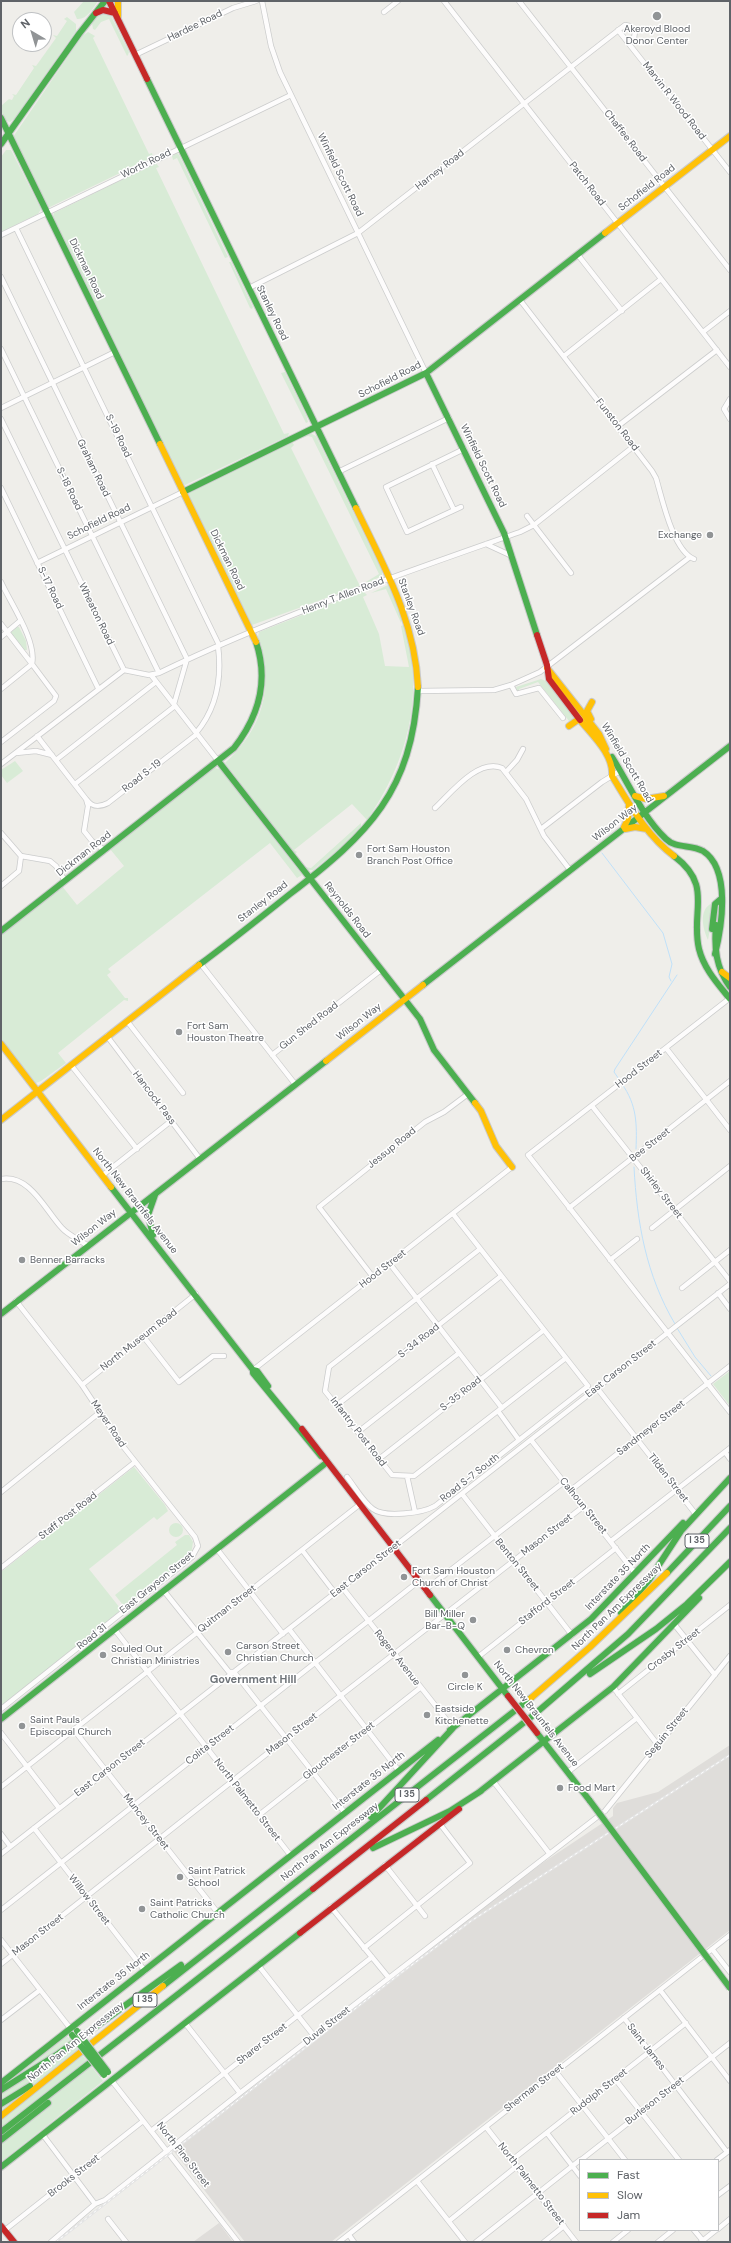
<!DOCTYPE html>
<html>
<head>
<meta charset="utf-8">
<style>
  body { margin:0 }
  #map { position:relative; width:731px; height:2243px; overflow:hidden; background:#efeeea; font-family:"DM Sans",sans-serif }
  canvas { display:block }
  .frame { position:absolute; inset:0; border:2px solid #5f6368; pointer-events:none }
  .legend { position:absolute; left:579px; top:2159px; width:140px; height:72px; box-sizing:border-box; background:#fff; border:1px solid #bfc1c3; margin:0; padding:5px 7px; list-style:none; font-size:12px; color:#5f6368 }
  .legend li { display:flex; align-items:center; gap:8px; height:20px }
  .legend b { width:20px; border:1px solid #bfc1c3 }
  .north { position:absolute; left:12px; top:12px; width:40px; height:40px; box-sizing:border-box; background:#fff; border:1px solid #bfc1c3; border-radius:50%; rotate:322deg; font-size:11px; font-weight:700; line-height:16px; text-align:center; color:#5f6368 }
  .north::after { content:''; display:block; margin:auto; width:14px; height:18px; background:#919496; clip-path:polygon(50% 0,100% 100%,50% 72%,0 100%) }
</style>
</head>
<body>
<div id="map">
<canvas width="731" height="2243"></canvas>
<div class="frame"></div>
<ul class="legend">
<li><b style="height:5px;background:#4caf50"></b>Fast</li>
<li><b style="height:5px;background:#ffc107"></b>Slow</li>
<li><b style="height:5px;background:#c62828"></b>Jam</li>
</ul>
<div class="north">N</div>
</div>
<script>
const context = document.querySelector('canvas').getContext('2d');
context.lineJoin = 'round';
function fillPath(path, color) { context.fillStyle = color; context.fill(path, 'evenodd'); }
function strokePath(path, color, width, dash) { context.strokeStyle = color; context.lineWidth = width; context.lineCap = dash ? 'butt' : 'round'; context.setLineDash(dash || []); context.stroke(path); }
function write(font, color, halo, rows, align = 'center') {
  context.font = font + ' "DM Sans",sans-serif'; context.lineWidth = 3; context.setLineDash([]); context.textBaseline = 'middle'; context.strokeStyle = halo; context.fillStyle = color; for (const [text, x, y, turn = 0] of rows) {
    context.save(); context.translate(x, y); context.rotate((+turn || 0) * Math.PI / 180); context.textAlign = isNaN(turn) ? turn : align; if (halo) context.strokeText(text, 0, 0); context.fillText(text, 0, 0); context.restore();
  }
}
fillPath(new Path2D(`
  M730,1745V1930L331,2242H245L172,2149L449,1932L544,1862L613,1816V1808L617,1803L658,1792Z
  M219,2223L233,2242H193Z`), '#dfddda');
fillPath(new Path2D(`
  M84,1H98C93,8 87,20 77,19L74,12Z
  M105,13L110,14L129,52L128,55L127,56L109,19L101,22L95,30L93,29L92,23L99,14Z
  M67,17L76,24V31L15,118L10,122L6,121L1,113V106L9,99L12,100L14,96L12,94L16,95L34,68L32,65L36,66L56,38L53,35L57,36L67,21L64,19Z
  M88,32L95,36L93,38L149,154L152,153L153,157L50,207L46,206L13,137L82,36Z
  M6,150H11L41,209L38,214L1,232V157Z
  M177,153L179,155L228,257L225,258L177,158L173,160L172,156Z
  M156,163L159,167L156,168L284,434L289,433L288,436L185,485L182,483L52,219L54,213Z
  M229,262H231L253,307L252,309L250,308Z
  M285,372L306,415L308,422L306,423L281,373Z
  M310,433L316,436L382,571V576L369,582H366L379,574L312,437L308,436L297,440Z
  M292,442L294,445L291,448L359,584H362V585L252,625L188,495L190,491Z
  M388,585L402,618L401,623L386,589L371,593Z
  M363,591L367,595L363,597L379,634L385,666L409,667L401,626L403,625L405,627C425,697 407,762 367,820L352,804L294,850L297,852L295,854L225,763C264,727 274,687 258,637L259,632Z
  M17,627H19L26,641L27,650H24L10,633Z
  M541,679L548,682L575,717L574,719L569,721L538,682L519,689L520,692H517L516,687Z
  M15,761L23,771L7,783L1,775V770Z
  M214,768L220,769L302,875L297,878L270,843L108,969L111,972L107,975L125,998H128V1001L124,1000L58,1053L66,1063L41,1081L36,1083L1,1039V934L62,886L77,905L124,866L110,849Z
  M361,823V827L339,849L313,870H307L305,867L311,868Z
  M712,903L714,906L708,940C703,929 698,910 712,903Z
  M730,1371V1406L713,1384Z
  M134,1467L165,1505L168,1511L157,1520L154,1517L89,1569L120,1608V1611L1,1706V1572Z
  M169 1530a7 7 0 1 1 14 0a7 7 0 1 1-14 0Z
  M185,1535H189L193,1542L191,1555L126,1606L123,1605L115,1595L177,1545L175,1542Z
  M67,2036L103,2081L1,2162V2088Z`), '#d8ebd6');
strokePath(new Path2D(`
  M602,853L663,933L672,964L669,977L671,981
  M621,1082L614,1072L615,1069L677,975
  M622,1084C637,1105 637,1124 636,1149
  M634,1167C637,1223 646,1275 675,1324
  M677,1328L695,1357L711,1376`), '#bfe0f9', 1);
const street = new Path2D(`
  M262,1L271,46L280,72L426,373
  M444,1L730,367
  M519,1L730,270
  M384,12L398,1
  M618,30L730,172
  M135,55L233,8L256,1
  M16,228L219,645
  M1,235L291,95
  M578,255L622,311
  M1,277L187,659L174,704
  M249,288L358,233L625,25L630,26L635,32L634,38L629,43
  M520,300L652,471L656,478C662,498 673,551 694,559
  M703,332L730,311
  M1,349L159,673
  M564,356L661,279
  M730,399L724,409L730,419
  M1,408L115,352
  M1,419L124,670
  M618,426L717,350
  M432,464L454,510
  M338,472L449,418
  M1,488L98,688
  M461,507L407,532L386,487L464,449
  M527,516L571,573
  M486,544L512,556
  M37,563L183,492
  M1,582C11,604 37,641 32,664L56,696L54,701L1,742
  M1,624L32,664L1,689
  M1,637L20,621
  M124,670L149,675L159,673C275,617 398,575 520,532L534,525L634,446
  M151,675L219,762
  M511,685L516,694L539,688L563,718
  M417,691L494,690L511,685L540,672L690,557
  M196,733C217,708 222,677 218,646
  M37,736L86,799L88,806L84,831L92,841L104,850
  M16,753L36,751L52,755
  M56,760L156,682
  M1,764L124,670
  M506,772L517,760L523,749
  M75,784L175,706
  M87,800C93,808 100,807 108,803L197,734
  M435,808C451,793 478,758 502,768L526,799L544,836L570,870
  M541,829L602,782L620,771
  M1,833L21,856L50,861L56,866L65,881
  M1,886L19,871L21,856
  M200,963L295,1084
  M730,998L528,1155L730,1412
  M127,1021L183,1093
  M107,1036L200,1159
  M666,1048L730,1130
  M272,1055L381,970
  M71,1065L137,1149
  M592,1106L730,1281
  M103,1175L171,1121
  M1,1179C30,1174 45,1210 62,1228C68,1235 80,1240 88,1246
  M569,1208L730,1081
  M652,1228L730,1166
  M480,1249L329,1367L325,1391L392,1475L414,1476L566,1358
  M610,1260L637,1239
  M390,1264L502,1408
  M373,1277L319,1207L425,1122L444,1112L468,1094
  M682,1288L730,1250
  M718,1293L730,1309
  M143,1336L179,1382L213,1356H224
  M253,1370L512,1167
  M82,1385L196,1294
  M597,1388L694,1512
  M337,1405L501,1276
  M498,1411L519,1440
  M358,1432L459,1353
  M531,1440L635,1573
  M725,1452L730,1459
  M379,1459L544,1330
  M407,1476L415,1512
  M347,1477C355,1487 363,1502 373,1509C385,1518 423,1513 435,1506L588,1386L453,1214
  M571,1490L730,1366
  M1,1492L99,1413
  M462,1494L572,1635
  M611,1541L730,1448
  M217,1549L283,1634
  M302,1550L335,1593
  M1,1568L135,1462
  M342,1587L453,1728
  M425,1590L564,1482
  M164,1591L229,1672H234L345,1813
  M674,1624L715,1675
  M289,1629L399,1771
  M115,1630L291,1856
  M478,1657L616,1548
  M613,1687L658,1745
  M618,1694L730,1605
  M1,1709L192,1557L198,1546L195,1537L122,1445L82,1385L16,1301
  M74,1730L218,1913
  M1,1733L59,1808
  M568,1772L637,1718
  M493,1781L549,1853
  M1,1787L359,1505
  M259,1815L420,1688
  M34,1828L145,1971
  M1,1834L10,1846
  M1,1854L730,1284
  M385,1865L425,1916
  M331,1907L389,1978
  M1,1910L419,1581
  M1,1940L70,2028
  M364,1948L470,1863L440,1824
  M712,1949L730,1972
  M1,1964L340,1696L584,1506
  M258,1965L314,2036
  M660,1990L730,2081
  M624,2018L727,2152
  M1,2020L40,1990
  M185,2023L240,2093
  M556,2072L625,2160
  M615,2079L679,2160
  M112,2081L238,2242
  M486,2127L576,2242
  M151,2131L372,1957
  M547,2133L580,2176
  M43,2135L95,2204
  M512,2160L686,2023
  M581,2160L730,2043
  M717,2160L730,2150
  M417,2181L465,2242
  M718,2195L730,2186
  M108,2219L126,2242
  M449,2221L517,2166
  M718,2229L730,2219
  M5,2230L143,2121
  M694,2230L704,2242
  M349,2235L354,2242
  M51,2242L95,2204L105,2200L240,2093L605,1811L730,1656
  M339,2242L730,1935
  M476,2242L580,2160
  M544,2242L564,2226
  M613,2242L628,2230
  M658,2242L673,2230
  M701,2242L716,2230`);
const fast = new Path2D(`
  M147,79L356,508
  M1,118L160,444
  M1,144L79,34L105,1
  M426,373L504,533L537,635
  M183,492L426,373L605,233
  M612,757C629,784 642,816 666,839C676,849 691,844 703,851C731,869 722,926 715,954
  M219,762L420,1019L434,1050L475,1103
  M674,856C714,886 690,911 699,949C704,969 718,984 730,999
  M716,925C714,948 716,968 730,987
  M712,929L715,904L722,898
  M1,931L234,748C259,716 269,681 256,642
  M199,965C230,942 260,918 290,894C369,833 412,792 418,687
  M423,985L730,746
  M111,1187L253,1370V1373L321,1456
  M153,1235L148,1215L155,1195
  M1,1314L326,1061
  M253,1370L257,1371L268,1386
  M667,1573L730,1506
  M430,1595L508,1696
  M621,1613L649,1580L681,1531L730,1478
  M590,1674L656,1629L687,1604L730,1562
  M1,1719L326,1463
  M450,1730L591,1619L683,1523
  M537,1733L590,1801
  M478,1793L613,1687L699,1598
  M426,1800L536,1713L628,1634L730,1528
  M371,1817L453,1728
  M373,1848L450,1811L481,1791
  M163,1986L531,1698
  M1,2083L438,1740
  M1,2090L58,2054L181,1965
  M1,2104L30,2086
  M1,2132L313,1889
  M1,2140L48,2103
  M1,2167L300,1933`);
const slow = new Path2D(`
  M118,1V16
  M605,233L730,136
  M160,444L256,642
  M356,508C384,567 415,620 418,687
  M547,668L599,734L606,749
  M591,719L587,711L592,702
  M580,720C593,736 614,755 612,776C630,805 646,835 674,856
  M569,726L579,719
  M635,796L646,799L664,796
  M624,827L628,819L629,804
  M625,829L635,827L647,829
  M722,972L730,978
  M1,1044L111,1187
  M326,1061L423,985
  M475,1103L481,1111L496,1146L512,1167
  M1,1120L199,965
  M531,1698L590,1647L667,1573
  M1,2116L163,1986`);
const jam = new Path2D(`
  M109,1L147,79
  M96,13L103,10L115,13
  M537,635L547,665L549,679L580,720
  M302,1429L430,1595
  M313,1889L426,1800
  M300,1933L459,1809
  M1,2226L14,2242`);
strokePath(street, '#cbcccc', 6);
strokePath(fast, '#cacacb', 8);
strokePath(slow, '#cacacb', 8);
strokePath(jam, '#cacacb', 8);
strokePath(street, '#fdfcfc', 4.5);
strokePath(fast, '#4caf50', 6);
strokePath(slow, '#ffc107', 6);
strokePath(jam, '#c62828', 6);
const rail = new Path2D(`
  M56,2242L401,1973L471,1921L730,1755`);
strokePath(rail, '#e4e4e4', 2.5);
strokePath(rail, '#fff', 1, [3]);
const fastBridge = new Path2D(`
  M590,1801L730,1988
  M77,2031L108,2072
  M72,2035L104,2075`);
const jamBridge = new Path2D(`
  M508,1696L537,1733`);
strokePath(fastBridge, '#cacacb', 8, []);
strokePath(jamBridge, '#cacacb', 8, []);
strokePath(fastBridge, '#4caf50', 6);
strokePath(jamBridge, '#c62828', 6);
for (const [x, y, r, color] of [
  [657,16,5,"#919496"],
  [710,535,4,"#919496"],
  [359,855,4,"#919496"],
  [179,1032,4,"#919496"],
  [22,1260,4,"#919496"],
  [404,1577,4,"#919496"],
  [473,1620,4,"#919496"],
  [507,1650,4,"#919496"],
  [228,1652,4,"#919496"],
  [103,1655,4,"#919496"],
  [465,1675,4,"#919496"],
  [427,1715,4,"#919496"],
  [22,1726,4,"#919496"],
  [560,1788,4,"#919496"],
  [180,1877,4,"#919496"],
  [142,1909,4,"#919496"]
]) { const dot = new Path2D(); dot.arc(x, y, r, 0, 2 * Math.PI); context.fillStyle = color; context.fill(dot); strokePath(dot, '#fff', 1.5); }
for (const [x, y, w] of [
  [697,1541,24],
  [407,1795,24],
  [145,2000,24]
]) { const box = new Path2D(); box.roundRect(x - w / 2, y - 7, w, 14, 3); context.fillStyle = '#fff'; context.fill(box); strokePath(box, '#5f6368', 1); }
write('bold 9px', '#5f6368', null, [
  ["I 35",697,1541],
  ["I 35",407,1795],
  ["I 35",145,2000]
]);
write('10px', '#5f6368', '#fff', [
  ["Hardee Road",195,26,-26],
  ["Marvin R Wood Road",674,101,52],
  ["Chaffee Road",625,136,52],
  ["Worth Road",146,164,-26],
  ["Harney Road",440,170,-38],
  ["Winfield Scott Road",340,175,64],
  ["Patch Road",587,184,52],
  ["Schofield Road",647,188,-38],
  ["Dickman Road",86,269,64],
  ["Stanley Road",272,313,64],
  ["Schofield Road",390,380,-27],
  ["Funston Road",617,425,52],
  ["S-19 Road",118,436,64],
  ["Winfield Scott Road",483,466,64],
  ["Graham Road",93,468,64],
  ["S-18 Road",69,489,64],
  ["Schofield Road",99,522,-26],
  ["Dickman Road",227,560,64],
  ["S-17 Road",50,588,64],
  ["Henry T Allen Road",343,596,-21],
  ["Stanley Road",411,607,70],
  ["Wheaton Road",96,614,64],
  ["Winfield Scott Road",627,763,59],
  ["Road S-19",142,776,-38],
  ["Wilson Way",615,823,-38],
  ["Dickman Road",84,854,-38],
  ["Stanley Road",263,902,-38],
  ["Reynolds Road",347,910,52],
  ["Wilson Way",359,1022,-38],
  ["Gun Shed Road",309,1026,-38],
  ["Hood Street",639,1069,-38],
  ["Hancock Pass",154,1098,53],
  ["Bee Street",650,1145,-38],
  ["Jessup Road",392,1148,-39],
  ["Shirley Street",661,1193,52],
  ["North New Braunfels Avenue",135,1201,52],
  ["Wilson Way",94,1228,-38],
  ["Hood Street",383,1269,-38],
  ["North Museum Road",139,1340,-38],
  ["S-34 Road",419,1341,-38],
  ["East Carson Street",621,1369,-38],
  ["S-35 Road",461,1394,-38],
  ["Meyer Road",108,1424,56],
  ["Sandmeyer Street",651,1428,-38],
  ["Infantry Post Road",358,1432,52],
  ["Road S-7 South",470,1478,-38],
  ["Tilden Street",668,1478,52],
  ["Calhoun Street",583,1506,51],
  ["Staff Post Road",68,1516,-38],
  ["Mason Street",547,1535,-38],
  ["Benton Street",517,1565,51],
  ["East Carson Street",366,1569,-38],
  ["Interstate 35 North",618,1577,-46],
  ["East Grayson Street",157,1583,-39],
  ["Stafford Street",547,1602,-38],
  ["North Pan Am Expressway",617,1607,-44],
  ["Quitman Street",227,1609,-38],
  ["Road 31",92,1637,-38],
  ["Crosby Street",674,1650,-38],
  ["Rogers Avenue",397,1658,52],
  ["North New Braunfels Avenue",536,1714,52],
  ["Seguin Street",667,1733,-51],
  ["Mason Street",292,1734,-38],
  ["Colita Street",210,1745,-38],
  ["Glouchester Street",339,1751,-38],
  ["East Carson Street",110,1768,-38],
  ["Interstate 35 North",369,1781,-38],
  ["North Palmetto Street",247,1800,52],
  ["Muncey Street",146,1822,52],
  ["North Pan Am Expressway",330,1842,-38],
  ["Willow Street",89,1900,52],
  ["Mason Street",38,1935,-38],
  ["Interstate 35 North",114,1981,-38],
  ["Duval Street",327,2026,-38],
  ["North Pan Am Expressway",76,2042,-39],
  ["Sharer Street",262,2044,-38],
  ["Saint James",646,2047,52],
  ["Sherman Street",534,2088,-38],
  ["Rudolph Street",599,2092,-38],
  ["Burleson Street",655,2101,-38],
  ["North Pine Street",183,2155,52],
  ["Brooks Street",74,2176,-38],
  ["North Palmetto Street",531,2184,52]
]);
write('10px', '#5f6368', '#fff', [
  ["Akeroyd Blood",657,29,"center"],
  ["Donor Center",657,41,"center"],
  ["Exchange",702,535,"right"],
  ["Fort Sam Houston",367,849],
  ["Branch Post Office",367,861],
  ["Fort Sam",187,1026],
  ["Houston Theatre",187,1038],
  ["Benner Barracks",30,1260],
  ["Fort Sam Houston",412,1571],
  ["Church of Christ",412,1583],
  ["Bill Miller",465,1614,"right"],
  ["Bar-B-Q",465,1626,"right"],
  ["Carson Street",236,1646],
  ["Christian Church",236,1658],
  ["Souled Out",111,1649],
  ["Christian Ministries",111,1661],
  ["Chevron",515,1650],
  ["Circle K",465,1687,"center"],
  ["Eastside",435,1709],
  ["Kitchenette",435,1721],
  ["Saint Pauls",30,1720],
  ["Episcopal Church",30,1732],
  ["Food Mart",568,1788],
  ["Saint Patrick",188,1871],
  ["School",188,1883],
  ["Saint Patricks",150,1903],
  ["Catholic Church",150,1915]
], 'left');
write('bold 11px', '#70757a', '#fff', [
  ["Government Hill",253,1680]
]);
</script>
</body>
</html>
